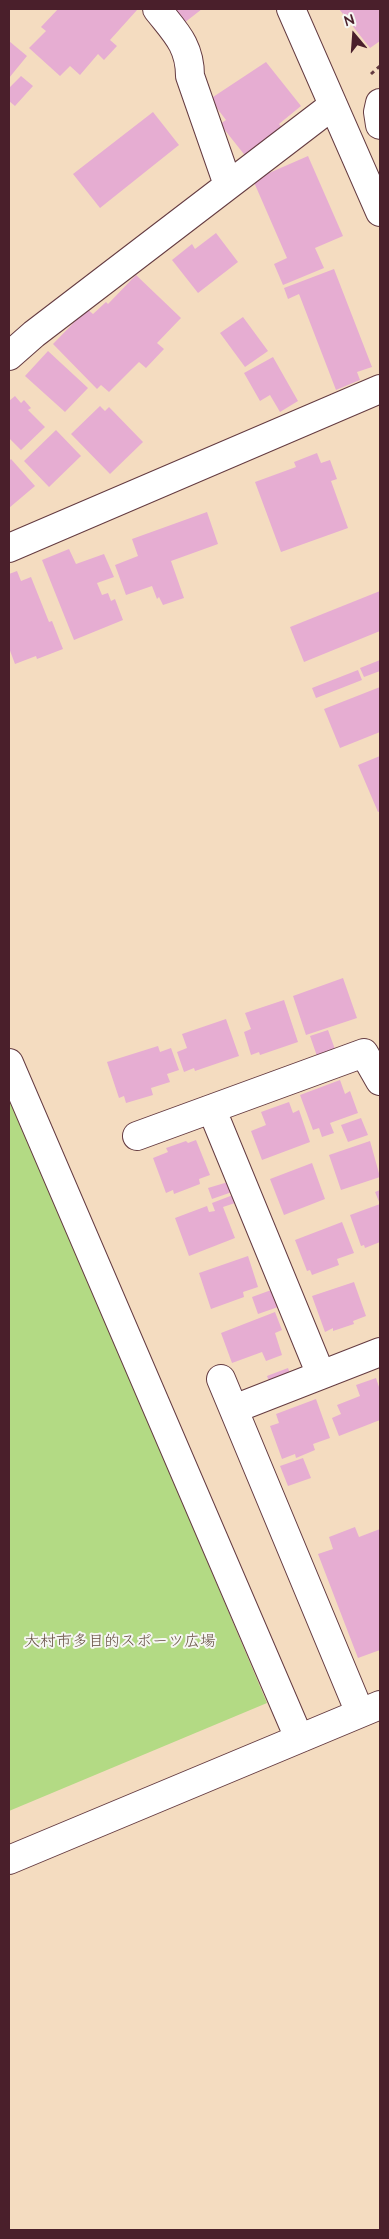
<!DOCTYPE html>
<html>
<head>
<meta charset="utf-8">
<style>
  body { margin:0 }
  #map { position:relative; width:389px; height:2239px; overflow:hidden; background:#f4dcc0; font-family:"Architects Daughter",sans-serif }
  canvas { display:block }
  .frame { position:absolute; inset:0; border:10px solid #4a1f2b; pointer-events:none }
  .north { position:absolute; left:329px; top:10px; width:50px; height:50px; -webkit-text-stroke:4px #f6f6f2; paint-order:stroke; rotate:342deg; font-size:14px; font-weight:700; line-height:20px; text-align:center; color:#4a1f2b }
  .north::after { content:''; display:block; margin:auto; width:18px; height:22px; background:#4a1f2b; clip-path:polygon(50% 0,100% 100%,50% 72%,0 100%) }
</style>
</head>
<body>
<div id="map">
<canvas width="389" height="2239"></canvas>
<div class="frame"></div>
<div class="north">N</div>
</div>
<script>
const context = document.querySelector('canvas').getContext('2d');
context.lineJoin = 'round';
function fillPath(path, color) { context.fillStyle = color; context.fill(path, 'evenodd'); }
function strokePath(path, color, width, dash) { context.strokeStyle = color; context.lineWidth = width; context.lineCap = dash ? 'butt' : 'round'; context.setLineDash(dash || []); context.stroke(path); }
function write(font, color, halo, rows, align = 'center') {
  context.font = font + ' "Architects Daughter","Klee One",sans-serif'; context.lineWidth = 4; context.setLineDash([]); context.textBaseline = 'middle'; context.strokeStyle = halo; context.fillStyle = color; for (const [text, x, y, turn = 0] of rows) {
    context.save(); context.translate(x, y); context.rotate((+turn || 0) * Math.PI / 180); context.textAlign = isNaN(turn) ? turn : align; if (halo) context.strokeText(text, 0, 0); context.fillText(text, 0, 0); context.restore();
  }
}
fillPath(new Path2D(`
  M9,1091L267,1703L9,1811Z`), '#b3da84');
fillPath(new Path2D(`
  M58,9H136L137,10L110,40L117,46L104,60L98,54L80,75L70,66L60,76L29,48L46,31L41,27Z
  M172,9H202L184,23Z
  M339,9H380V41L370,48Z
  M9,41L27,56L9,78Z
  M266,62L301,106L279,124L283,129L247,158L220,124L226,120L210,99Z
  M21,76L33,86L15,106L9,101V88Z
  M153,112L179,145L100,208L73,174Z
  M308,156L343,236L315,248L324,268L283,285L274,264L287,258L253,180Z
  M216,233L238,262L198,293L172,260L192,244L195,249Z
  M334,269L372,367L357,372L360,380L336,390L299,294L288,299L284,288Z
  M136,275L181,318L157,343L164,349L146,368L139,362L109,392L101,385L97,389L53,344L87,309L93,314L106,302L108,304Z
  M243,317L268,351L245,367L220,333Z
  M48,351L88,388L65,412L25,376Z
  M273,357L298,401L280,412L270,395L260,401L244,373Z
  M15,396L21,403L24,400L31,408L28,410L45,427L21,450L9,438V401Z
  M100,406L105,411L109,407L143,442L110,474L71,434Z
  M56,430L81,456L49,487L24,461Z
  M317,453L321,463L330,460L337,479L331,481L348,528L281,552L255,482L296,467L294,462Z
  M11,459L35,486L9,508V461Z
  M207,512L218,544L171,561L184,598L163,605L159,597L157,599L152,586L126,595L115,565L138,556L132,539Z
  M69,549L76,564L104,554L114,577L97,583L102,595L108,593L111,601L115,599L123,620L74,640L42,560Z
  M17,571L21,581L31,577L49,622L52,621L63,649L37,659L36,656L15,664L9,648V574Z
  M380,591V631L304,662L290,627Z
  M380,660V671L364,677L360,668Z
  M358,670L362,680L316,698L312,688Z
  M380,687V732L340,748L324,709Z
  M380,756V811L378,812L358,765Z
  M343,978L357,1018L306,1035L293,996Z
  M284,1000L298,1042L260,1055L259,1052L251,1055L244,1032L251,1029L245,1013Z
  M226,1019L239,1056L195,1071L194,1068L184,1072L177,1052L187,1048L182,1034Z
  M328,1030L336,1052L318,1059L310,1036Z
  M158,1046L160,1052L171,1048L179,1070L167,1074L170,1082L151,1088L153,1095L126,1103L124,1096L119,1098L107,1062Z
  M340,1080L345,1094L350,1091L358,1113L330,1123L334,1133L322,1137L319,1128L313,1130L300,1095Z
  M289,1102L293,1113L299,1110L310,1142L262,1160L251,1131L266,1125L261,1112Z
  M361,1118L368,1135L348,1142L341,1125Z
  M196,1140L210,1175L199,1179L200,1184L174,1194L173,1190L166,1193L153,1158L168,1152L166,1148L186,1141L188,1143Z
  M370,1141L380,1177L341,1190L329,1155Z
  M312,1163L325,1199L284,1215L270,1179Z
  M228,1182L232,1192L212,1199L208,1188Z
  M380,1190V1242L365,1248L364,1245L361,1246L350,1215L380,1204L375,1192Z
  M233,1195L235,1203L223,1207L235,1238L189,1256L175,1218L207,1206L209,1212L215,1211L212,1203Z
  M342,1222L354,1253L337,1259L339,1265L312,1275L310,1270L307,1271L295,1240Z
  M248,1256L258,1287L243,1292L244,1297L211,1309L199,1273Z
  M354,1282L366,1316L353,1321L354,1324L333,1331V1328L325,1332L312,1296Z
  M274,1289L281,1306L258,1314L252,1297Z
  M275,1312L282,1330L275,1333L282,1355L266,1361L262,1352L232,1363L221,1333Z
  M288,1368L292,1379L271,1386L267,1376Z
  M376,1378L380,1390V1420L339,1436L332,1418L341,1414L337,1405L360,1396L356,1385Z
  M316,1399L330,1438L313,1444L315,1450L296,1458L295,1454L282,1459L270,1426L279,1423L276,1414Z
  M303,1458L311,1478L288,1486L280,1466Z
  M355,1527L359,1537L380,1529V1650L358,1658L318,1554L333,1549L329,1537Z`), '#e6add2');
const minor = new Path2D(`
  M157,9C175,32 190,45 190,76L228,185
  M291,9L380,212
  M380,103L378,112L380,125
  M9,356L34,334L332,106
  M9,548L380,389
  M9,1063L299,1738
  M212,1110L321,1375
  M137,1136L364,1053L380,1081
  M221,1379L360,1713
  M234,1409L380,1352
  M9,1860L380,1705`);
strokePath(minor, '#643b41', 30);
strokePath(new Path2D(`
  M371,74L380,66`), '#643b41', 3, [4, 4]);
strokePath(minor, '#fff', 28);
write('16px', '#644e41', '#f6f6f2', [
  ["大村市多目的スポーツ広場",120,1643]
]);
</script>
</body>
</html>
